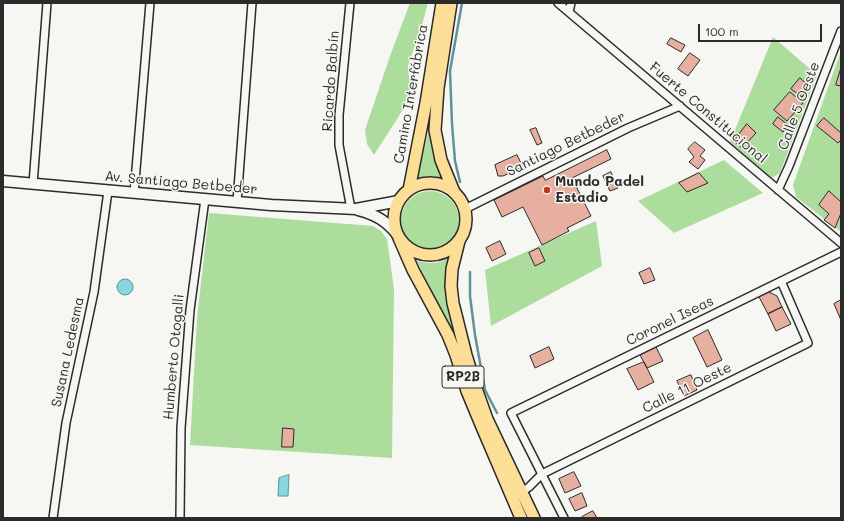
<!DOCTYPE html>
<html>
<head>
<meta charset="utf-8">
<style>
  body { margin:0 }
  #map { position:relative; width:844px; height:521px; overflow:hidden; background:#f6f6f2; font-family:Mali,sans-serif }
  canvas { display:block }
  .frame { position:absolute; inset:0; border:4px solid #2b2b2b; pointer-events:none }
  .scale { position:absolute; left:698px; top:24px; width:124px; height:18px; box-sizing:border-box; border:2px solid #2b2b2b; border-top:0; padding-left:5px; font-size:12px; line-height:14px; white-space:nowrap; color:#2b2b2b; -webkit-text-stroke:3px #f6f6f2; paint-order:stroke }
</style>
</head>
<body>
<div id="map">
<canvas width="844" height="521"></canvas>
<div class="frame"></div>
<div class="scale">100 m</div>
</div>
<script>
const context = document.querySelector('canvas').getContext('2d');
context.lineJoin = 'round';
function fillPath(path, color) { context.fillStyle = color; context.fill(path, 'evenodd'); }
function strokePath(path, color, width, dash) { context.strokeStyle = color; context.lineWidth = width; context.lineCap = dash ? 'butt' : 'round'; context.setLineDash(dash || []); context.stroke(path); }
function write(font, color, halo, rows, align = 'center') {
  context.font = font + ' Mali,sans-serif'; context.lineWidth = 3; context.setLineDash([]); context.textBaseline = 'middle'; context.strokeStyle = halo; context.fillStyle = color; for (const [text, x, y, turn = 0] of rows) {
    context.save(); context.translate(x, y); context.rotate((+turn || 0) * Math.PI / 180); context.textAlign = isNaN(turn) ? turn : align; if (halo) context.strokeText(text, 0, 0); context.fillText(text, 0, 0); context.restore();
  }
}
fillPath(new Path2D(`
  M410,3H428L421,29L408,65L411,97L374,155L367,144L365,130L390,56Z
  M773,37L817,75L780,173L772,178L730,142Z
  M440,46L433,107L446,180L433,176L417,178L427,137Z
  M841,51V232L796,197L793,185Z
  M724,160L763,193L674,233L638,201Z
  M401 220a29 29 0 1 1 58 0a29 29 0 1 1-58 0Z
  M209,213L373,226L381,231L387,239L394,289L392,458L190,445L197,318Z
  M596,221L602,266L491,326L485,270Z
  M451,257V307L528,518L455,339C444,312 429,287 417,261C431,264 437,264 451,257Z`), '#addd9d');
const water = new Path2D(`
  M117 287a8 8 0 1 1 16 0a8 8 0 1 1-16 0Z
  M289,475L288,496H278L279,478Z`);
fillPath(water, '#87d7e2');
strokePath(water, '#629299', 1);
strokePath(new Path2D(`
  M460,182L455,161L452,124L450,71L462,3
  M470,272V296L475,335L485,390L497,413`), '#629299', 2.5);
const building = new Path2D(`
  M671,38L685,45L681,52L667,44Z
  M690,53L700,60L688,76L678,69Z
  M841,68V86L836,85Z
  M800,78L810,87L802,97L791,89Z
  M790,92L803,103L787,121L774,110Z
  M778,117L788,125L783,132L773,124Z
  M824,118L841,133V140L838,143L817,126Z
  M747,124L756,133L742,148L734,141Z
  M536,128L542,143L537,145L530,130Z
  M695,142L705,150L700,156L705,160L698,169L689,162L694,157L688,149Z
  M607,150L611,159L572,178L591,216L567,228L569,231L542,245L523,207L502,217L494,200L543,176L545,180Z
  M517,155L523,167L503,176H498L495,165Z
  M611,172L618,188L610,191L603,176Z
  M699,173L708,183L687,192L679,183Z
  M829,191L841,202V213L835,228L824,220L829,214L819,205Z
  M500,241L506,254L492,261L486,248Z
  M539,248L545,261L535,266L529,253Z
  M650,268L655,280L644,284L639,273Z
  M769,292L777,296L782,307L768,314L759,297Z
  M841,300V320L834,304Z
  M782,307L791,324L776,331L768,314Z
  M708,330L722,360L707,367L693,338Z
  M549,347L554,359L535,368L530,356Z
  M656,347L663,361L647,368L640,355Z
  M644,362L654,382L638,390L627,369Z
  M691,375L697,390L684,396L677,381Z
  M283,428L294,429L293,447H282Z
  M574,472L581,486L565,493L559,479Z
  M582,493L587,506L575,511L569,499Z
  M593,511L597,518H583L582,517Z`);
fillPath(building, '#e7af9f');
strokePath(building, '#2b2b2b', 1);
const street = new Path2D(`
  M350,3L339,115V145L351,209
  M558,3L841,243
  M569,12L571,3
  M33,184L47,3
  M778,190L789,166L841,31
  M134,193L150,3
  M237,202L252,3
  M465,209L628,128L680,106
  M522,492L529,487L542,474L808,343L781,281
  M53,518L66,423L94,292L108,191
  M180,518L181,428L190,310L205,199
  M564,518L511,413L841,252`);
const secondary = new Path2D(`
  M3,181L271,205L356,209L399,201
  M358,210C377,215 386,221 398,235`);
const primary = new Path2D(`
  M451,3L438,88L435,130L441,160L454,192
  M394 219a36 36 0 1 1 72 0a36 36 0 1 1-72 0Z
  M409,190L426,103L442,3
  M399,238L413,270L448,335L456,355L467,391L482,427L521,518
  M459,241L452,269L451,286L453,303L466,355L477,391L487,419L534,518`);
strokePath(street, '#2b2b2b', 10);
strokePath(secondary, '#2b2b2b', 13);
strokePath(primary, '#2b2b2b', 14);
strokePath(street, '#f6f6f2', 7);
strokePath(secondary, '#f6f6f2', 10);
strokePath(primary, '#fcde96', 11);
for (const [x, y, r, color] of [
  [547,190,4,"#c8321e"]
]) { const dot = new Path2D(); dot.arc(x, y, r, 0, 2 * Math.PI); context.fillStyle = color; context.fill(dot); strokePath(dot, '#f6f6f2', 1.5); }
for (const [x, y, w] of [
  [463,377,42]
]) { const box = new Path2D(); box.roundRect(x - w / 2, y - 11, w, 22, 3); context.fillStyle = '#f6f6f2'; context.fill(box); strokePath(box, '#2b2b2b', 1); }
write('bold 13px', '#2b2b2b', null, [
  ["RP2B",463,377]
]);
write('14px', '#2b2b2b', '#f6f6f2', [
  ["Ricardo Balbín",331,81,-86],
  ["Camino Interfábrica",411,94,-80],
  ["Calle 5 Oeste",799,106,-69],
  ["Fuerte Constitucional",708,113,40],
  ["Santiago Betbeder",566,144,-26],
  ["Av. Santiago Betbeder",181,183,5],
  ["Coronel Iseas",670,321,-26],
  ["Susana Ledesma",68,352,-78],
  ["Humberto Otogalli",174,357,-85],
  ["Calle 11 Oeste",687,388,-26]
]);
write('bold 14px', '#2b2b2b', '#f6f6f2', [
  ["Mundo Padel",555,182],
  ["Estadio",555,198]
], 'left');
</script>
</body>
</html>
